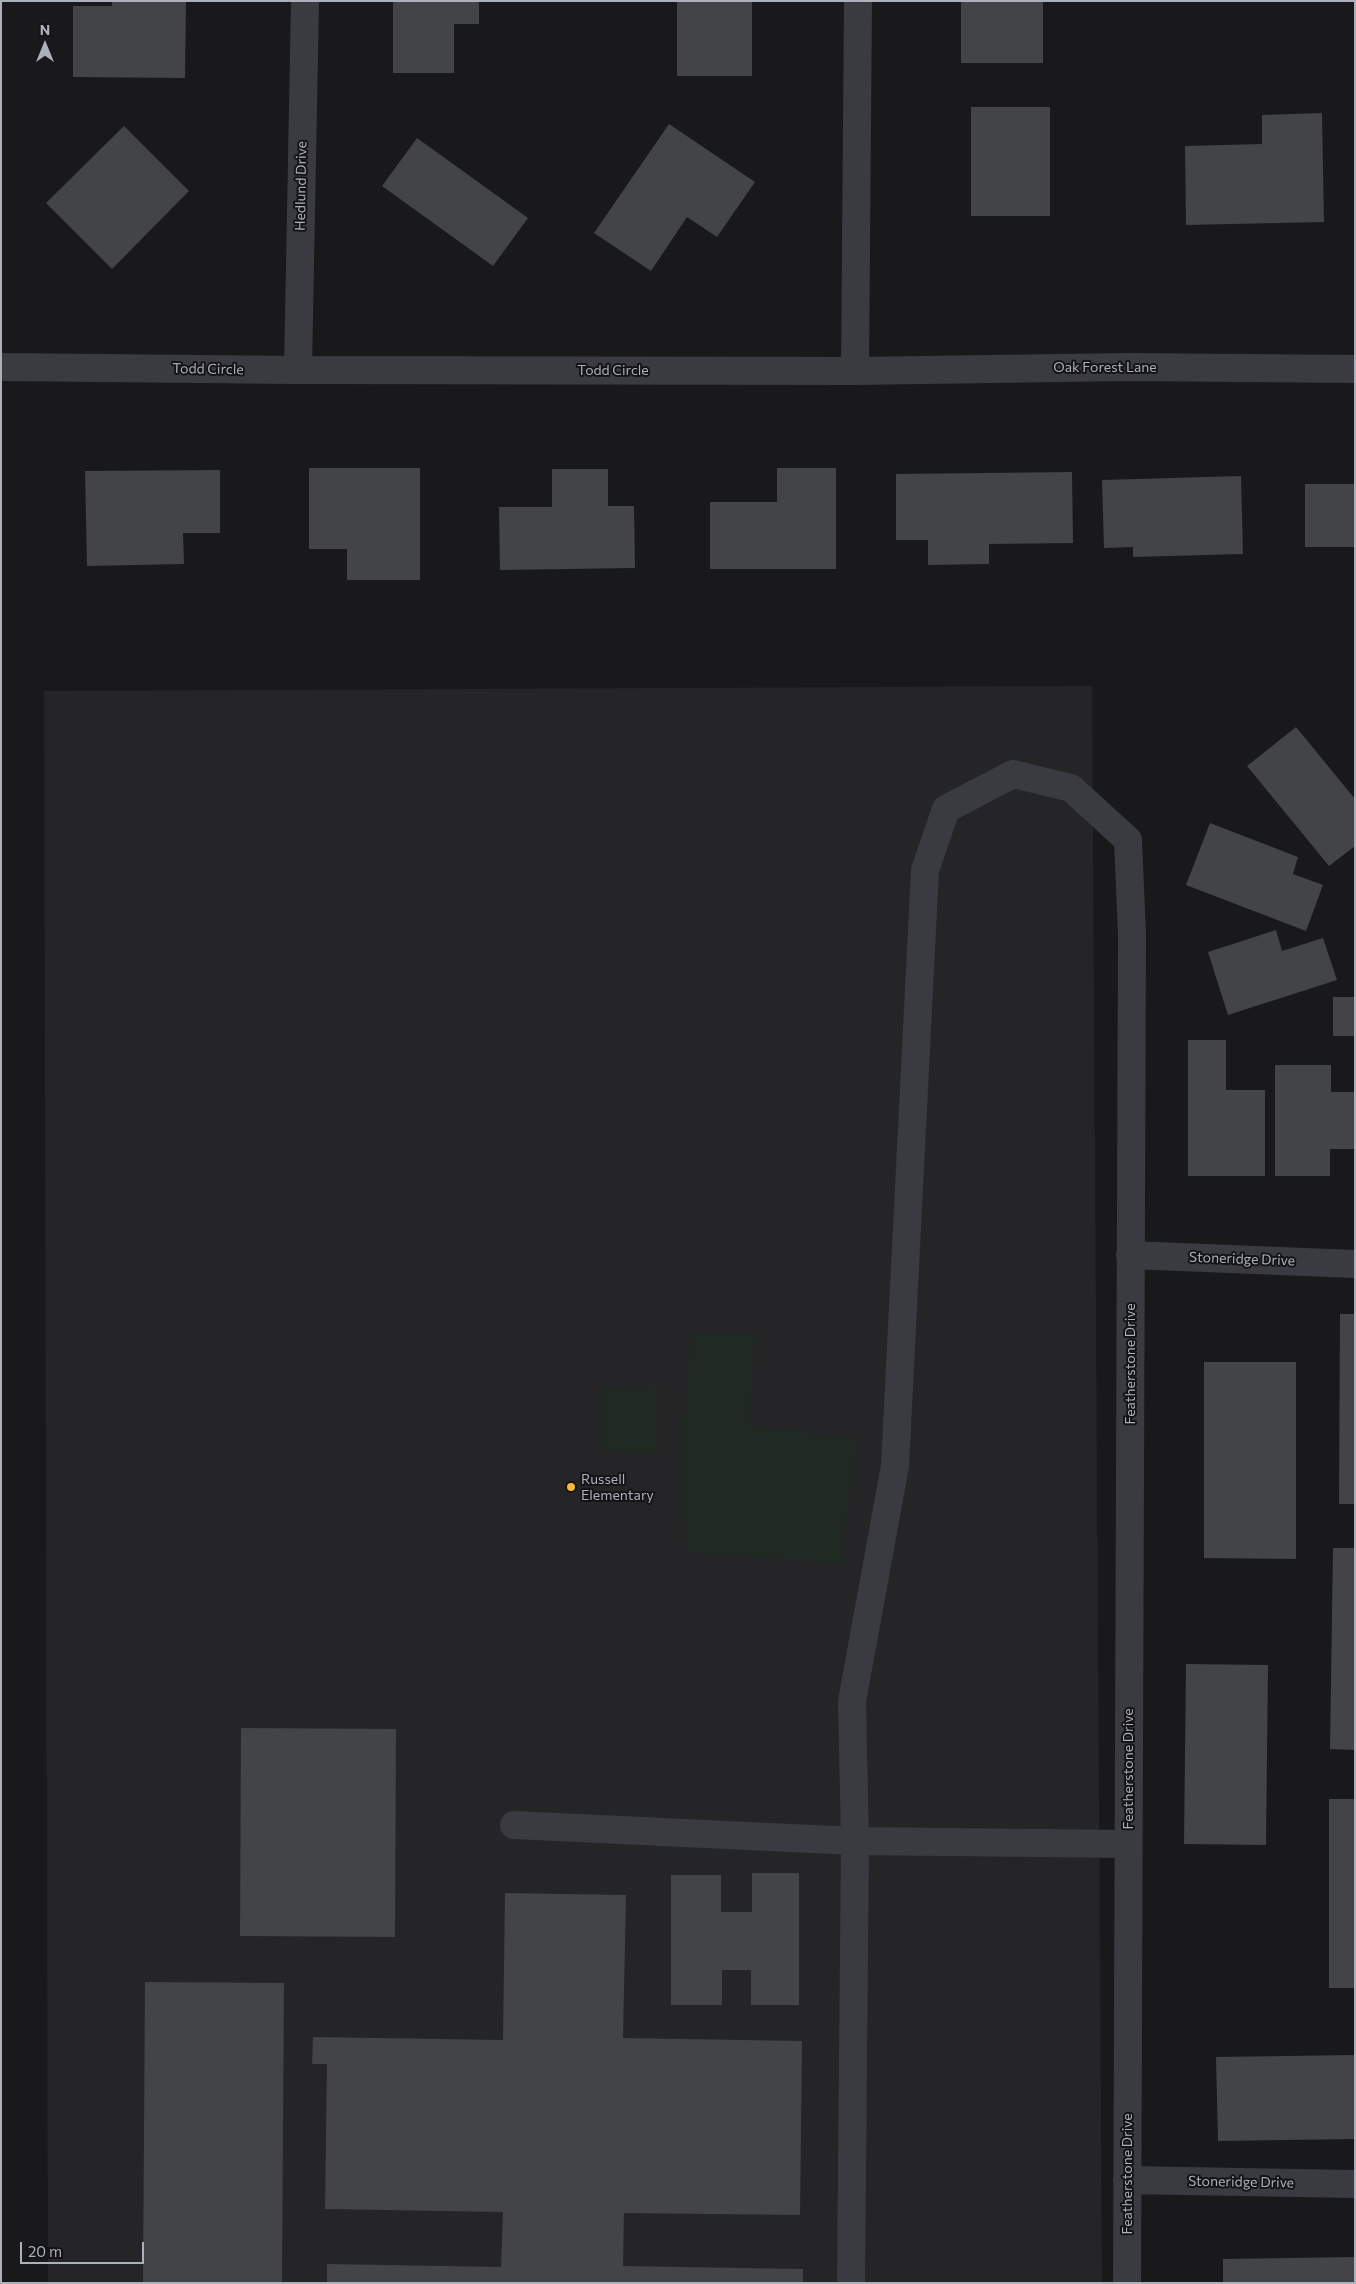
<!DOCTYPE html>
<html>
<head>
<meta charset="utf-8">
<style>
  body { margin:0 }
  #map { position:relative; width:1356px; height:2284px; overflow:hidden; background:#19191b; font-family:Commissioner,sans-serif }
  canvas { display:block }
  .frame { position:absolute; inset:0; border:2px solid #abb0bb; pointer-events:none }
  .north { position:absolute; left:20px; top:20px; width:50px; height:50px; -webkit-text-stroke:4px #141416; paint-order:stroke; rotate:0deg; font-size:14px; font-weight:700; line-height:20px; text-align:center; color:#abb0bb }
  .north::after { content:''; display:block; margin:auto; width:18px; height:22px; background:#abb0bb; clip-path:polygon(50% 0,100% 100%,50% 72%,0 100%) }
  .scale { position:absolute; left:20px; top:2242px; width:124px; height:22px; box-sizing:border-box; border:2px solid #abb0bb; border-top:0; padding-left:6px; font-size:15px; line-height:18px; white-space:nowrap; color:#abb0bb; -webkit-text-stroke:4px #141416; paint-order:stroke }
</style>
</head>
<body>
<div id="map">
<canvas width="1356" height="2284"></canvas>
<div class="frame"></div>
<div class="north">N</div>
<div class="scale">20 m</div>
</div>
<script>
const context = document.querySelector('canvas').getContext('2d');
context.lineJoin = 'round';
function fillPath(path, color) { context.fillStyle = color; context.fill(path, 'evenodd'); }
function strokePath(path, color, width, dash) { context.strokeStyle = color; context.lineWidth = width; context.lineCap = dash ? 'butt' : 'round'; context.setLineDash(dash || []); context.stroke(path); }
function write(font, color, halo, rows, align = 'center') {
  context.font = font + ' Commissioner,sans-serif'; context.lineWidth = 4; context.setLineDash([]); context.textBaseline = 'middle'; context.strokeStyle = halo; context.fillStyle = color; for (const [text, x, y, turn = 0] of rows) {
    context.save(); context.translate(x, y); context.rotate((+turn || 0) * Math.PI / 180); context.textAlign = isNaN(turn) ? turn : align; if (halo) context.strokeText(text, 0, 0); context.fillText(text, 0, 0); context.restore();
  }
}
fillPath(new Path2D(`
  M1092,686L1102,2283H48L44,691Z`), '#252528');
fillPath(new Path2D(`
  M691,1332L755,1333L749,1425L857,1439L840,1564L687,1552L681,1465Z
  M658,1384L657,1454L604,1452L603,1387Z`), '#212a22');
fillPath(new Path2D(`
  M112,1H186L185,78L73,77V6H112Z
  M393,1H479V24H454V73H393Z
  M677,1H752V76H677Z
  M961,1H1043V63H961Z
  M971,107H1050V216H971Z
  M1322,113L1324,222L1186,225L1185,146L1262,144V115Z
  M669,124L755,182L717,237L687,217L651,271L594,233Z
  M124,126L189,191L112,269L46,203Z
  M417,138L528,218L493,266L382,186Z
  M309,468H420V580H347V549H309Z
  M777,468H836V569H710V502H777Z
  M552,469H608V506H634L635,568L500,570L499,507H552Z
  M220,470V533H183L184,564L87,566L85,471Z
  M1072,472L1073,543L989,544V564L928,565V540H896V474Z
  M1241,476L1243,554L1133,557V547L1104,548L1102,480Z
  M1305,484H1355V547H1305Z
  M1296,727L1355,799V846L1329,866L1247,766Z
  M1210,823L1298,857L1293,874L1323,885L1306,931L1186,885Z
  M1276,930L1282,951L1323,938L1337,980L1228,1015L1208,952Z
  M1333,997H1355V1036H1333Z
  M1188,1040H1226V1090H1265V1176H1188Z
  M1275,1065H1331V1092H1354V1149H1330V1176H1275Z
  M1340,1314H1355V1504H1339Z
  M1204,1362H1296V1559L1204,1558Z
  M1333,1548H1355V1750L1330,1749Z
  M1186,1664L1268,1665L1266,1845L1184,1844Z
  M241,1728L396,1729L395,1937L240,1936Z
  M1329,1799H1355V1988H1329Z
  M752,1873H799V2005H751V1970H722V2005H671V1875H721V1912H752Z
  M505,1893L626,1895L623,2038L802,2041L800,2215L624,2213L623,2266L803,2269V2283H327V2264L501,2267L503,2212L325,2209L327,2064H312L313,2037L503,2040Z
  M145,1982L284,1983L282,2283H143Z
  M1355,2055V2139L1218,2141L1216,2057Z
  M1355,2257V2283H1223V2259Z`), '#434448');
strokePath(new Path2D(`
  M1,367L298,370L855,371L1129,367L1355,369
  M298,370L305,1
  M855,371L858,1
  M1130,1255L1355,1264
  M514,1825L855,1841L1128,1844
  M1127,2180L1355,2184
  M851,2283L855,1841L852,1701L895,1466L925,870L946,809L1013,774L1071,788L1128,840L1132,934L1127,2283`), '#3a3b41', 28);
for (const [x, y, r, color] of [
  [571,1487,5,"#f9b833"]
]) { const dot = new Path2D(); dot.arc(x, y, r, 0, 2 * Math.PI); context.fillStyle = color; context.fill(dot); strokePath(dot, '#141416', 2); }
write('14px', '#abb0bb', '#141416', [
  ["Hedlund Drive",301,186,-89],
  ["Oak Forest Lane",1105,367],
  ["Todd Circle",208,369,1],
  ["Todd Circle",613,370],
  ["Stoneridge Drive",1242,1259,2],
  ["Featherstone Drive",1130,1364,-90],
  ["Featherstone Drive",1128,1769,-90],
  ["Featherstone Drive",1127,2174,-90],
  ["Stoneridge Drive",1241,2182,1]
]);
write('14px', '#abb0bb', '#141416', [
  ["Russell",581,1479],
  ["Elementary",581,1495]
], 'left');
</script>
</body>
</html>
